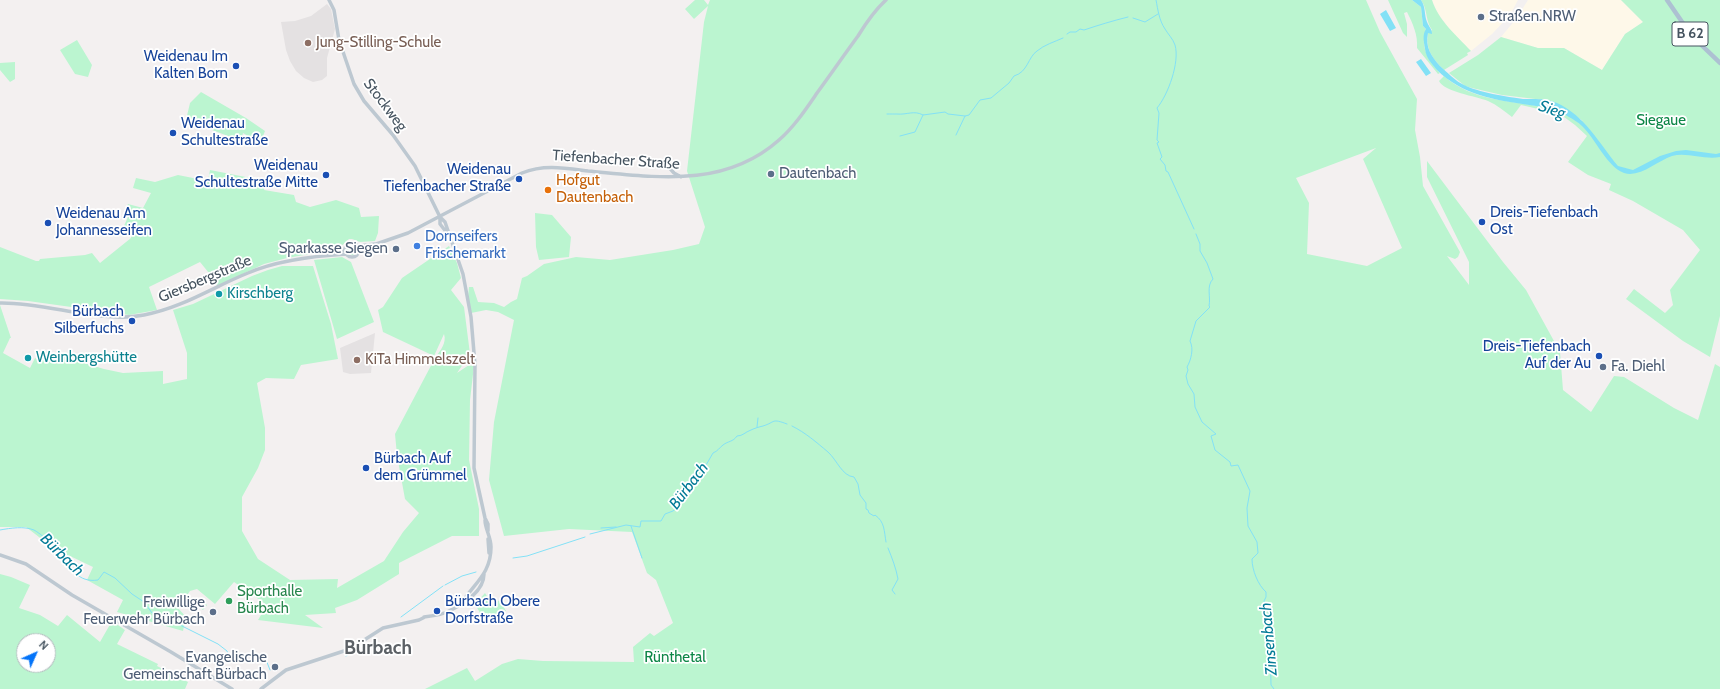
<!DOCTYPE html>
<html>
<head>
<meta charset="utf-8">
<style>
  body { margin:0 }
  #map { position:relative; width:1720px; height:689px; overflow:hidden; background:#f3f0f0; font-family:Cabin,sans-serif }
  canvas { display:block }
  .north { position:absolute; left:16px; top:633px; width:40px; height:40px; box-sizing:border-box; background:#fff; border:1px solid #b5bbbf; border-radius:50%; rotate:45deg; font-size:11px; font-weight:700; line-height:16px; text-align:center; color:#465460 }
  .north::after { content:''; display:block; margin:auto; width:14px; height:18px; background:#0474f9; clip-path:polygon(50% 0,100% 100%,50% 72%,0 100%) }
</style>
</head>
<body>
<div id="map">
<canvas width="1720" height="689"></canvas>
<div class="north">N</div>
</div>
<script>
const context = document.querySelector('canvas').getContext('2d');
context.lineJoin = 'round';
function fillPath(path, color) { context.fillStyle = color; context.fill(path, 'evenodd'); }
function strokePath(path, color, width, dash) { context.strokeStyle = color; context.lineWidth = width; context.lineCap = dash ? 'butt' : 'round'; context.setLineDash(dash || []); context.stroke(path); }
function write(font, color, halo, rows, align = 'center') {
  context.font = font + ' Cabin,sans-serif'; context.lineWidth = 3.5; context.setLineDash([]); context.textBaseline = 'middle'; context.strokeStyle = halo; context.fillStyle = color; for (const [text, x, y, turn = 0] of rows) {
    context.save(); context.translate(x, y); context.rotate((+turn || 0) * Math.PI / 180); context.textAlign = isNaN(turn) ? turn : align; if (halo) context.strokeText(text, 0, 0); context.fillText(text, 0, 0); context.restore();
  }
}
fillPath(new Path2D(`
  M1432,0H1518L1510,15L1492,34L1471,51L1451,31L1437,12Z
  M1528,0H1621L1643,22L1625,34L1602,70L1564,48H1538L1501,37L1516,19Z`), '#fef8e9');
fillPath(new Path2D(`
  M327,4L331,9L335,29L327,58V76L322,80L313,82L304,78L296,71L290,61L286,50L281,22L295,21L311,16Z
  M375,333L371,373L350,374L343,372L340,348Z`), '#e4e1e2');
fillPath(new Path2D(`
  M695,0H704L708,5L710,0H1366L1380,32L1417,99L1415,130L1420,157L1423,186L1460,252L1458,257L1455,259L1447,256L1469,285V262L1427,177V161L1503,262L1526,290L1560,352L1563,390L1591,412L1614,376L1624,377L1674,408L1698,420L1715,364L1720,367V689H425L467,668L475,681L502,664L518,659L543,661L634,662L633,647L650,633L654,636L673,623L656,580L647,573L632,532L569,529L504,536L489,480L494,422L514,320L498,312L486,310L471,313L468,296L469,287H473L478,302L494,303L504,307L511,302L517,299L522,278L527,276L544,264L576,257L610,260L673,250L699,244L705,227L687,171L704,22L708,6L694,19L685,9ZM1376,148L1363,159L1402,248L1367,266L1307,254L1309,203L1296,178Z
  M1388,0H1412L1421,7L1423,26L1426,29C1420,47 1428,60 1440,73L1438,74L1417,48C1418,35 1413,24 1407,12L1404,13L1407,24V37L1403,33Z
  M1421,0H1432C1438,20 1457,36 1471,51L1467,53L1468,55L1444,70C1433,59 1425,49 1428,33L1432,30C1425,20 1428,10 1421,0Z
  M1621,0H1720V316L1710,357L1683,341L1626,299L1634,289L1665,313L1673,305L1670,290L1700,250L1683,230L1633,201L1609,190L1611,184L1588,175L1568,162L1587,136L1575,125L1560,114L1521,105L1512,117C1504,111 1497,105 1488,101C1476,96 1444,92 1439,81L1444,76C1472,101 1508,100 1543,107C1557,110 1570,117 1583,121L1552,101L1502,95L1472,88L1465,86L1449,73L1478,55L1501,37L1538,48H1564L1602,70L1625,34L1643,22Z
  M77,40L92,65L88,77L75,74L60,50Z
  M15,62V79L10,82L0,70V63Z
  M201,92L246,118L265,131L261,141L253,139L243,133L241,141L186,120L190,103Z
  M210,170L266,181L264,190L294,195L296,202L310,207L336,200L359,208L361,217L379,216L378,233L375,241L360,242L352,239H349L338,249L287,258L264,264L217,286L213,278L200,262L149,287L157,310L129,315L28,301L0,299V247L36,261H39L40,259L85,255L92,253L100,263L131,238L132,232L123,228L128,217L123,215L128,204L143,208L151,193L133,188L136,178L155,182L178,175L208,181Z
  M535,213L552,215L571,237L569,257L539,260L536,247Z
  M347 250a5 5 0 1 1 10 0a5 5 0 1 1-10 0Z
  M449,246L457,263L461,278L451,290L464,307L470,354L457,373L469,365L474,366L470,400L469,460L479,509V536H452L399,563V574L357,600L335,608L336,613L305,615L323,628L258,620L267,605L234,582L215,604L197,589L190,591L178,608L186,617L183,631L117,612L123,600L87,580L93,567L70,556L67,561L61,554L26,527H0V305L11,338H10L3,353L30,368L35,358L39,360L44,351L104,369L123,373L163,371V384L187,379V353L173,310L193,304L252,276L268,270L282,266H313L331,324L338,359L301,365L294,379L266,378L257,383L265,428V450L258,468L242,497V531L258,559L290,580L338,579L337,588L384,561L403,532L419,513L405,499L397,455L395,434L435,358C440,351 447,343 444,334L434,356L383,332L378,310L383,307L402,278Z
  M342,257L351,262L374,322L337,339L314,260Z
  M0,574L11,577L30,585L19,608L40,615L58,626L67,615L100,642L112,621L125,630L117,644L158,664L157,666L188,682L185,689H0ZM24,641H48V665H24Z
  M485,593L492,604L500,600L506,611L485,622L475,604Z
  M198,598L207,605L203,610L194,603Z`), '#bbf5d0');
fillPath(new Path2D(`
  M1412,0H1421C1426,7 1424,15 1427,22C1429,27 1432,29 1432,34L1428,33C1425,47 1431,56 1440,66C1447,72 1455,81 1464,85C1477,92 1508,97 1523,99C1534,99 1547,98 1557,103C1585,116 1599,143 1618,166L1633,170L1660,156L1676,151L1686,150L1716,154L1720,153V157C1704,160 1687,152 1672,156C1657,161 1640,178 1624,173C1607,167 1595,138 1582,126C1578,122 1574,120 1569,117C1557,109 1543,107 1529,105C1495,100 1462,95 1437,70C1432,64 1426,58 1425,49C1424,42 1422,35 1426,29L1423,26L1421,7Z
  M1386,10L1396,28L1390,31L1380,14Z
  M1421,59L1431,73L1426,76L1416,62Z`), '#83e1f6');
strokePath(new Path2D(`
  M1156,0C1158,10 1159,20 1165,29C1168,34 1173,39 1175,45C1180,62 1168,95 1157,108L1159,113L1157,140L1159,142L1157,143L1162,157L1160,159L1165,165L1166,171L1168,172L1194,229
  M1133,18L1145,22L1158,14
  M1067,34L1070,32H1076L1080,29L1084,30C1099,25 1112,21 1128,17
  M887,114C891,114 894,114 897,114C907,115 914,110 923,115L945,112L948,114L965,116
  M956,135L965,116L969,115L980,100L991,98L1009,83L1014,76C1028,72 1028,57 1037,51C1044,45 1054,42 1063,38
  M900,136L915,132L923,115
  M1196,234L1200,244V251L1207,263L1213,279C1206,286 1211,297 1209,306L1210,307L1196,321L1190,341C1194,349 1191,360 1187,367L1188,370L1186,376L1188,384L1194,394L1195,407L1202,422L1216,434L1211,436L1215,450L1230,462L1231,466L1238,465L1250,491L1247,508L1248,526L1257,542L1258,553L1252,559C1252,570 1258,585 1266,592V597L1264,601L1269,611L1268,615L1270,618L1267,621L1268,629L1266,634L1270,637L1271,685L1274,689
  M792,426C806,433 816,442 828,452C837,460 842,476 854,477L858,484L860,495L866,503V509L868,510L869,513L874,516L875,515C885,522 884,531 886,542
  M757,427L758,418
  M631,526L642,558
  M601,528L616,527
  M0,530C11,528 24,526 34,530C40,533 57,548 61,553C70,568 78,583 98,580L104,572L115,578L132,594L144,602L152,613L174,622L218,644L227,651L230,659L255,661L265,657L270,670
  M590,534L626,525L640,527L641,521H661L665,514L673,511L679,506L684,498V488L686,486L695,484L713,453C718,451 719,448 723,445C728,441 733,442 737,436C743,436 745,432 751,430C755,428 759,427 763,426C776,422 771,418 787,424
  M888,548C892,558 896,568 898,579L892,590L895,594
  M513,558L527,556L585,537
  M445,585L462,576L476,572
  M401,617L443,586
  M346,656L351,653`), '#83e1f6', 1);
strokePath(new Path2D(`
  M329,0L334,10L339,40L354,84L364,101L393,135L415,166L440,217L445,222L463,274L471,317L475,365L474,468L485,518L488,524V531
  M667,165L674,173L681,177
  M440,217V224L447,233
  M345 250a7 7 0 1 1 14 0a7 7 0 1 1-14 0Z
  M358,246L375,244
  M359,250L408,233L522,173C544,164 565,168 588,171C655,177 724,189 779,140C794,127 806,109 817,93C831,74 844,55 858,36C866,23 875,10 886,0
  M328,254L344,250
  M0,303C47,302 99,324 144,315C182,308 213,287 248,273C278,260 313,256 346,254
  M488,539L489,553
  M0,555L26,564L72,595L171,652L232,689
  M461,604C474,583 491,574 491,547C491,537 485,529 485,520
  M424,617C432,616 442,615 449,611C463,604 484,592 484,574
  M261,689L286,670L350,649L383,628L419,620L425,617`), '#bdc8d1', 3.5);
strokePath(new Path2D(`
  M1667,0L1691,35L1720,63`), '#adc1d2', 4.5);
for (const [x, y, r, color] of [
  [1481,17,4,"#5c6f8a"],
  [308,43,4,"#8d6e63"],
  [236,66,4,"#1a4fb4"],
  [173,133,4,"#1a4fb4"],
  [771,174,4,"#5c6f8a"],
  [326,175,4,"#1a4fb4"],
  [519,179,4,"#1a4fb4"],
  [548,190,4,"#e8710a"],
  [1482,222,4,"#1a4fb4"],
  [48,223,4,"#1a4fb4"],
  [417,246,4,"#3f7fe0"],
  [396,249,4,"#5c6f8a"],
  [219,294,4,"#0f9aa8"],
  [132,321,4,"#1a4fb4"],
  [1599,356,4,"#1a4fb4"],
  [28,358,4,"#0f9aa8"],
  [357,360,4,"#8d6e63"],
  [1603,367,4,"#5c6f8a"],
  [366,468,4,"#1a4fb4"],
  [229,601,4,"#2e9e5b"],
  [437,611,4,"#1a4fb4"],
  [213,612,4,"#5c6f8a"],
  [275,667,4,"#5c6f8a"]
]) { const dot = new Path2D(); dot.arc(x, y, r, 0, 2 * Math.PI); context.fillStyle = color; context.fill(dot); strokePath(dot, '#fff', 1.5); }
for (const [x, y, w] of [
  [1690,34,36]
]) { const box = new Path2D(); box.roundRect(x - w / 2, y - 12, w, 24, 3); context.fillStyle = '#fff'; context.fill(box); strokePath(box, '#465460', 1); }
write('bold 14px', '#465460', null, [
  ["B 62",1690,34]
]);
write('15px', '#4e5e75', '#fff', [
  ["Straßen.NRW",1489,17],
  ["Dautenbach",779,174],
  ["Sparkasse Siegen",388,249,"right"],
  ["Fa. Diehl",1611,367],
  ["Freiwillige",205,603,"right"],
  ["Feuerwehr Bürbach",205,620,"right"],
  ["Evangelische",267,658,"right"],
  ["Gemeinschaft Bürbach",267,675,"right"]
], 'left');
write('15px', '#785e54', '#fff', [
  ["Jung-Stilling-Schule",316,43],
  ["KiTa Himmelszelt",365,360]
], 'left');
write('15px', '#164399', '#fff', [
  ["Weidenau Im",228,57],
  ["Kalten Born",228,74],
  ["Weidenau",181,124,"left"],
  ["Schultestraße",181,141,"left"],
  ["Weidenau",318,166],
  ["Schultestraße Mitte",318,183],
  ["Weidenau",511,170],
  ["Tiefenbacher Straße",511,187],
  ["Dreis-Tiefenbach",1490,213,"left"],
  ["Ost",1490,230,"left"],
  ["Weidenau Am",56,214,"left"],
  ["Johannesseifen",56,231,"left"],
  ["Bürbach",124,312],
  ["Silberfuchs",124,329],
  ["Dreis-Tiefenbach",1591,347],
  ["Auf der Au",1591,364],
  ["Bürbach Auf",374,459,"left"],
  ["dem Grümmel",374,476,"left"],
  ["Bürbach Obere",445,602,"left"],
  ["Dorfstraße",445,619,"left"]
], 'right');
write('15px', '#465460', '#fff', [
  ["Stockweg",385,105,53],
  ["Tiefenbacher Straße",616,160,4],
  ["Giersbergstraße",205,279,-23]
]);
write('15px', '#0d8647', '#fff', [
  ["Siegaue",1661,121],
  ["Rünthetal",675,658]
]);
write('15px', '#c56008', '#fff', [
  ["Hofgut",556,181],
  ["Dautenbach",556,198]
], 'left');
write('15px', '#366cbe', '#fff', [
  ["Dornseifers",425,237],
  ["Frischemarkt",425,254]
], 'left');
write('15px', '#0d838f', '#fff', [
  ["Kirschberg",227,294],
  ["Weinbergshütte",36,358]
], 'left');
write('15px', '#27864d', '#fff', [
  ["Sporthalle",237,592],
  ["Bürbach",237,609]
], 'left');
write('italic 16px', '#037b97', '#fff', [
  ["Sieg",1552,110,19],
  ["Bürbach",689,486,-53],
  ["Bürbach",62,555,44],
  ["Zinsenbach",1269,639,-95]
]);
write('bold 19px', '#5c6166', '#fff', [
  ["Bürbach",378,648]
]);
</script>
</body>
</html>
